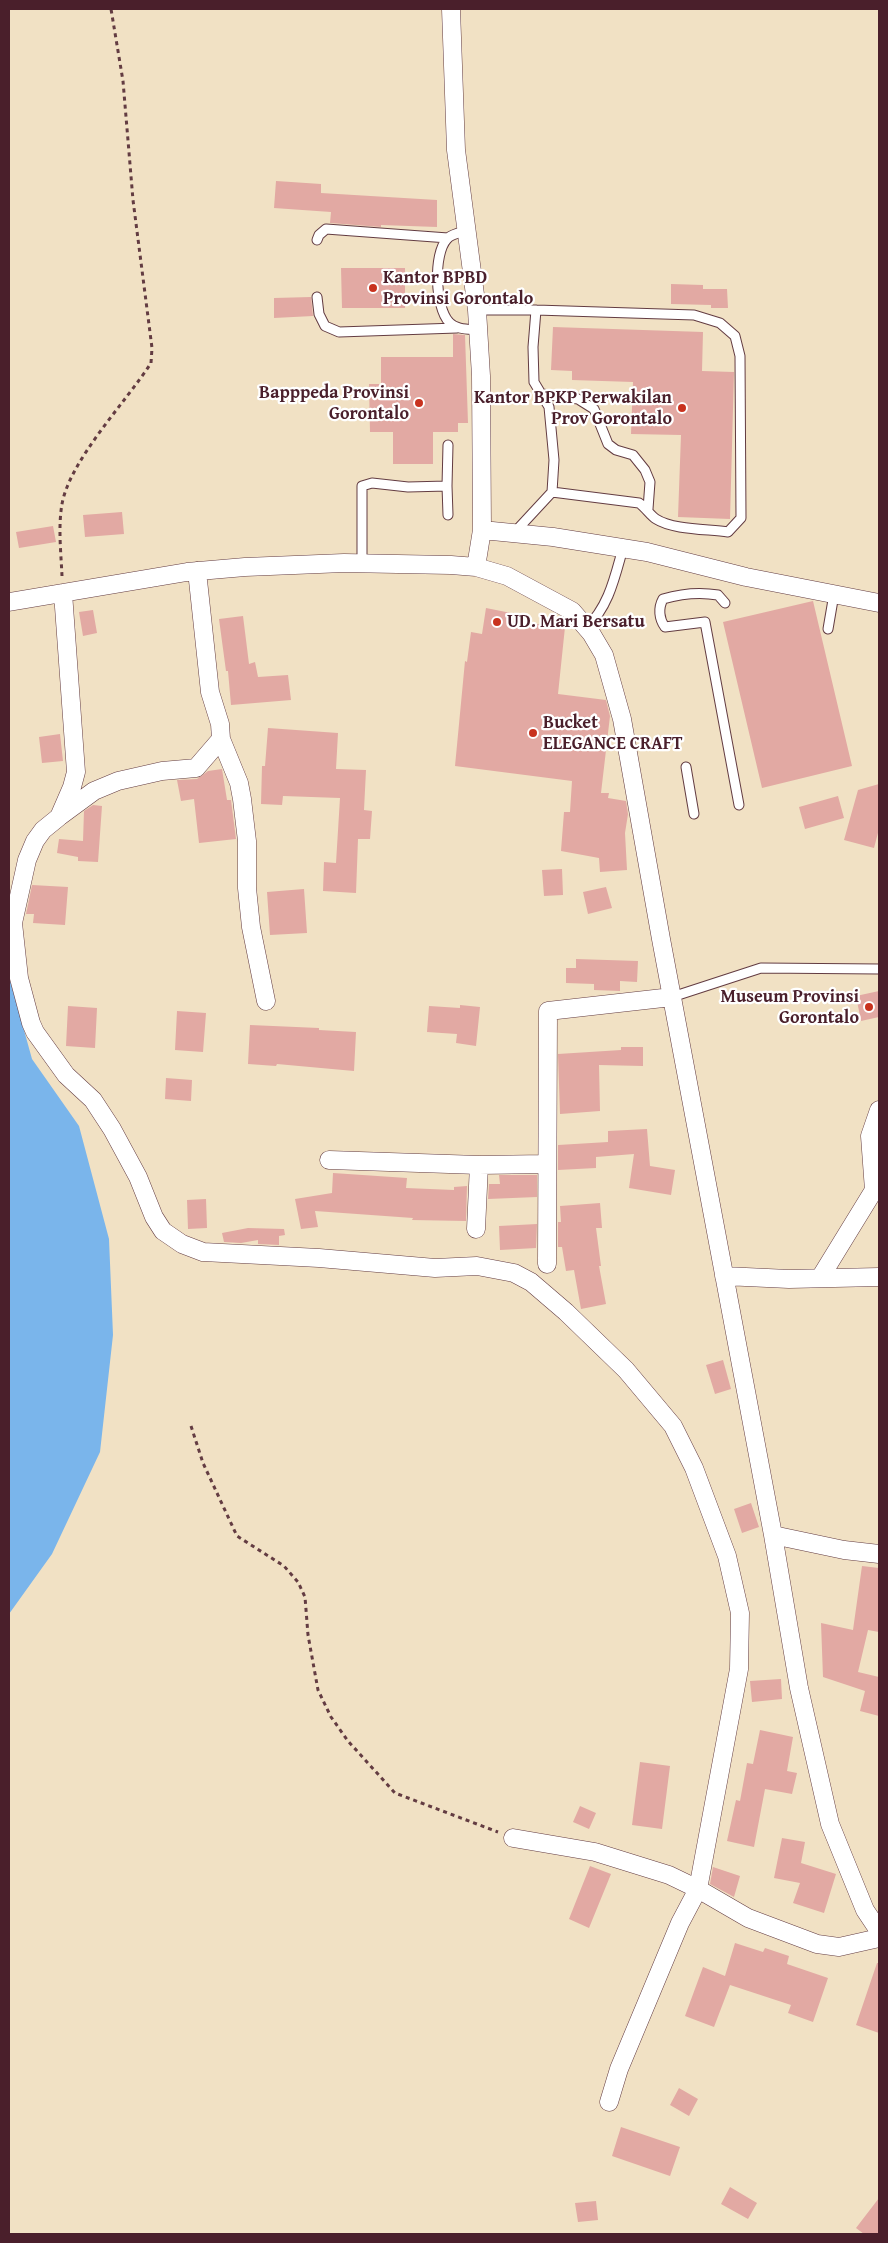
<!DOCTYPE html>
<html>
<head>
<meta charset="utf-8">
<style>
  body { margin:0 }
  #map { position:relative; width:888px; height:2243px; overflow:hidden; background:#f1e1c4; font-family:"Gentium Book Plus",serif }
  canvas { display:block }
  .frame { position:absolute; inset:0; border:10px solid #4a1f2b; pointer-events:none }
</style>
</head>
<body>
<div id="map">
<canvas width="888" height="2243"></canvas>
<div class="frame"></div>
</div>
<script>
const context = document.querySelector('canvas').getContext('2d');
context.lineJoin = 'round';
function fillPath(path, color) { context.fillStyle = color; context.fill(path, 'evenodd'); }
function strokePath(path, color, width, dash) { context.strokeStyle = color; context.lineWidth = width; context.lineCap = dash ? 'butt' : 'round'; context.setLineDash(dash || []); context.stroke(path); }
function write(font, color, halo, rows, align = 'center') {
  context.font = font + ' "Gentium Book Plus",serif'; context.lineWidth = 4.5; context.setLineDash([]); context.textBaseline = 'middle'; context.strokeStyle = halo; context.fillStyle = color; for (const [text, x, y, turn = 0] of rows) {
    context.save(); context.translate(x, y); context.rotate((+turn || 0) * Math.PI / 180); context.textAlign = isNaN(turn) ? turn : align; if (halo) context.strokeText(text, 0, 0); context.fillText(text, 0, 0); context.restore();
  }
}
fillPath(new Path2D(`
  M9,976L32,1059L79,1126L109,1239L113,1335L100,1452L52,1554L9,1614Z`), '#7ab5eb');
fillPath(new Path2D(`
  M276,181L321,184V193L437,200V227L381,225V227L330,223L331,212L274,208Z
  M341,268H405V308H342Z
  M671,284L703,285V289H727L728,308H711V305L671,304Z
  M311,297L313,316L274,318V298Z
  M553,327L703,332L702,371L734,372L730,519L678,517L681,435L631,434L633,382L572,380V371L551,370Z
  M453,334L465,335L468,423H458V432H433V464H393V432H370L369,384H381V357H453Z
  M122,512L124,534L85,537L83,515Z
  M53,526L56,542L19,548L16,532Z
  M813,601L852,766L762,788L723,622Z
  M486,608L511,613L510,621L565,627L558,694L606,700L610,716L601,793H609L608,798L626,801L628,814L625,833L627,870L600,872L599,858L561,851L564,812H570L572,781L455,766L465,661L467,662L471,632L482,634Z
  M93,610L97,633L83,636L79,612Z
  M243,616L249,664L255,662L258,677L288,675L291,700L231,705L228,671H226L219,619Z
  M268,728L338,733L336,769L366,770L364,810L372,811L370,839H358L356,893L323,891L324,862L336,863L340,798L283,796L282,805L261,804L262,766H265Z
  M60,734L63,761L42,763L39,737Z
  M222,769L227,800H231L236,839L199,843L194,799L181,801L177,780L197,779L208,771Z
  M879,784V829L874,848L844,840L858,790Z
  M838,796L844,818L805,829L799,807Z
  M93,805L102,806L98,862L78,861V857L57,853L59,839L83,841L84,811Z
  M562,869L563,895L544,896L542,870Z
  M32,885L68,887L65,925L33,923L34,914H26Z
  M606,887L612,908L588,914L583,892Z
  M304,889L307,933L270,935L267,892Z
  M576,959L638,961L637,982L620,981V991L594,990V984L566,983V968H576Z
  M879,991V1017L861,1021L856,996Z
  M460,1005L480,1007L476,1046L456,1043L457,1034L427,1032L429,1006L460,1008Z
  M68,1006L97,1008L95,1048L66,1046Z
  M177,1011L206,1013L203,1052L175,1050Z
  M250,1025L319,1028V1030L356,1032L354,1071L277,1064L276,1066L248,1064Z
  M621,1047H643V1066L599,1065L600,1111L560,1114L558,1054L621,1050Z
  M166,1078L192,1080L191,1101L165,1099Z
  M647,1129L650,1166L675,1170L671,1195L629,1188L634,1154L596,1157V1168L558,1170V1145L608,1142V1131Z
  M333,1173L407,1178L406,1188L454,1190V1187L467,1186L466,1221L412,1220L413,1218L315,1211L318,1227L301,1229L295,1199L332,1193Z
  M499,1175H537V1197L488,1199L489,1184H500Z
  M206,1199L207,1228L188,1229L187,1200Z
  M600,1203L602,1228H596L601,1266H599L606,1304L581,1309L574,1270L566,1271L562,1247H558V1222H561L560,1206Z
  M537,1224L536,1248L500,1250L499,1226Z
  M248,1228L284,1229L285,1235L279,1236V1245L258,1244V1240L241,1243L224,1242L222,1233Z
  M723,1360L731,1389L715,1394L706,1365Z
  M751,1503L759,1527L742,1533L734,1509Z
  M862,1566L879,1568V1632L868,1630L858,1672L879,1677V1716L860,1711L865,1691L823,1677L821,1623L853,1630Z
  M781,1679L782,1699L752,1702L750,1681Z
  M760,1730L793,1737L787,1771L797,1773L792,1794L765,1789L754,1847L727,1841L736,1800L740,1801L747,1763L753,1764Z
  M640,1762L670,1766L662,1829L632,1825Z
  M580,1806L596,1813L589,1829L573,1822Z
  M782,1838L805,1842L801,1863L836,1874L824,1913L793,1903L800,1883L774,1878Z
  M590,1866L611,1874L589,1928L569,1919Z
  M713,1867L740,1876L734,1897L710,1884Z
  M735,1943L763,1952L765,1948L789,1956L787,1964L828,1978L813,2022L788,2013L791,2005L730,1985L714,2027L685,2016L703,1967L725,1976Z
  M877,1963H879V2033L856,2025Z
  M679,2088L698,2099L689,2116L670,2105Z
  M621,2127L680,2147L670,2176L612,2156Z
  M730,2187L757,2203L748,2219L721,2204Z
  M879,2198V2234H864L856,2228Z
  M596,2201L598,2220L578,2222L575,2203Z`), '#e2a9a3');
const service = new Path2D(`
  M467,234L461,232C456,234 450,235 447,239C433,254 435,307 449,322C456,330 469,329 479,330
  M317,240L319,235L326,229L448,238
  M317,297L319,314L325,326L339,332L457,328
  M477,310H536L694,315L720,323L735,336L740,356L741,518L728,532C708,529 673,530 656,519C650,515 646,508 639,503L552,492L514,533
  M536,310L533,347L534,382L549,407L554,460L552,492
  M542,394L578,399L594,409L608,444L616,450L633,455L645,470L650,482L648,509
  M447,486L448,515
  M362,563V486L372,483L408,487L447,486L448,445
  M725,603L718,595C701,592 680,594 663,599C658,608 659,619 665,627L705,622L739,805
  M586,628C609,607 615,576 623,548
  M828,629L834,594
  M686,767L694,814
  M672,997L761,968L879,969`);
const minor = new Path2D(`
  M451,9L456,150L477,310L481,376L482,530L476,567
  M482,530L553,537L647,552L746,577L879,603
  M197,571L210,692L220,724L221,739L239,783L242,799L247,841V888L251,927L266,1001
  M63,593L76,772L72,787L59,817L43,830L35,841L27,860L13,923L19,978L31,1023L35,1032L66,1075L93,1100L112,1129L138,1177L154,1217L163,1231L182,1244L203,1252L319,1258L435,1268L477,1266L514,1273L531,1282L566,1312L626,1370L673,1426L694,1468L727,1556L740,1613L739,1669L698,1889L680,1923L619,2069L609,2102
  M9,602L187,572L245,567L344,563L451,565L476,567L507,576L572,611L591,633L604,655L622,719L661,939L773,1535L799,1688L830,1824L865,1910L879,1931
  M60,816L94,791L118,781L162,771L196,768L221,739
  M329,1160L479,1165
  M476,1229L479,1165L546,1164
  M547,1264L548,1011L672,997
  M724,1276L789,1279L879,1277
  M820,1278L874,1190L870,1136L879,1110
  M773,1535L844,1550L879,1554
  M513,1838L595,1852L669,1875L698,1889L748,1918L817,1944L839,1947L879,1938`);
strokePath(service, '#633c42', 11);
strokePath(minor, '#633c42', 19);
strokePath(new Path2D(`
  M62,576C61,553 58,527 62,504C70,460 126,402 151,363L152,348L133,200L123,81L111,9
  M191,1426L203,1463L237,1536L284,1566L298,1582L305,1597L308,1635L318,1690L331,1717L348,1741L395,1793L498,1832`), '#633c42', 3, [4, 4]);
strokePath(service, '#fff', 9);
strokePath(minor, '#fff', 18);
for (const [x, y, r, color] of [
  [373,288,5,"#c8321e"],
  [419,403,5,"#c8321e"],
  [682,408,5,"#c8321e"],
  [497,622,5,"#c8321e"],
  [533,733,5,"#c8321e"],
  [869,1007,5,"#c8321e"]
]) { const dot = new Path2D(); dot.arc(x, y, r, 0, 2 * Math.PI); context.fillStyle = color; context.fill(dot); strokePath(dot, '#fff', 2); }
write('bold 18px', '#4a1f2b', '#fff', [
  ["Kantor BPBD",383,278],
  ["Provinsi Gorontalo",383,299],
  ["Bapppeda Provinsi",409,393,"right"],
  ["Gorontalo",409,414,"right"],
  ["Kantor BPKP Perwakilan",672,398,"right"],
  ["Prov Gorontalo",672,419,"right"],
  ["UD. Mari Bersatu",507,622],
  ["Bucket",543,723],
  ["ELEGANCE CRAFT",543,744],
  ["Museum Provinsi",859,997,"right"],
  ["Gorontalo",859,1018,"right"]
], 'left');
</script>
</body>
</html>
